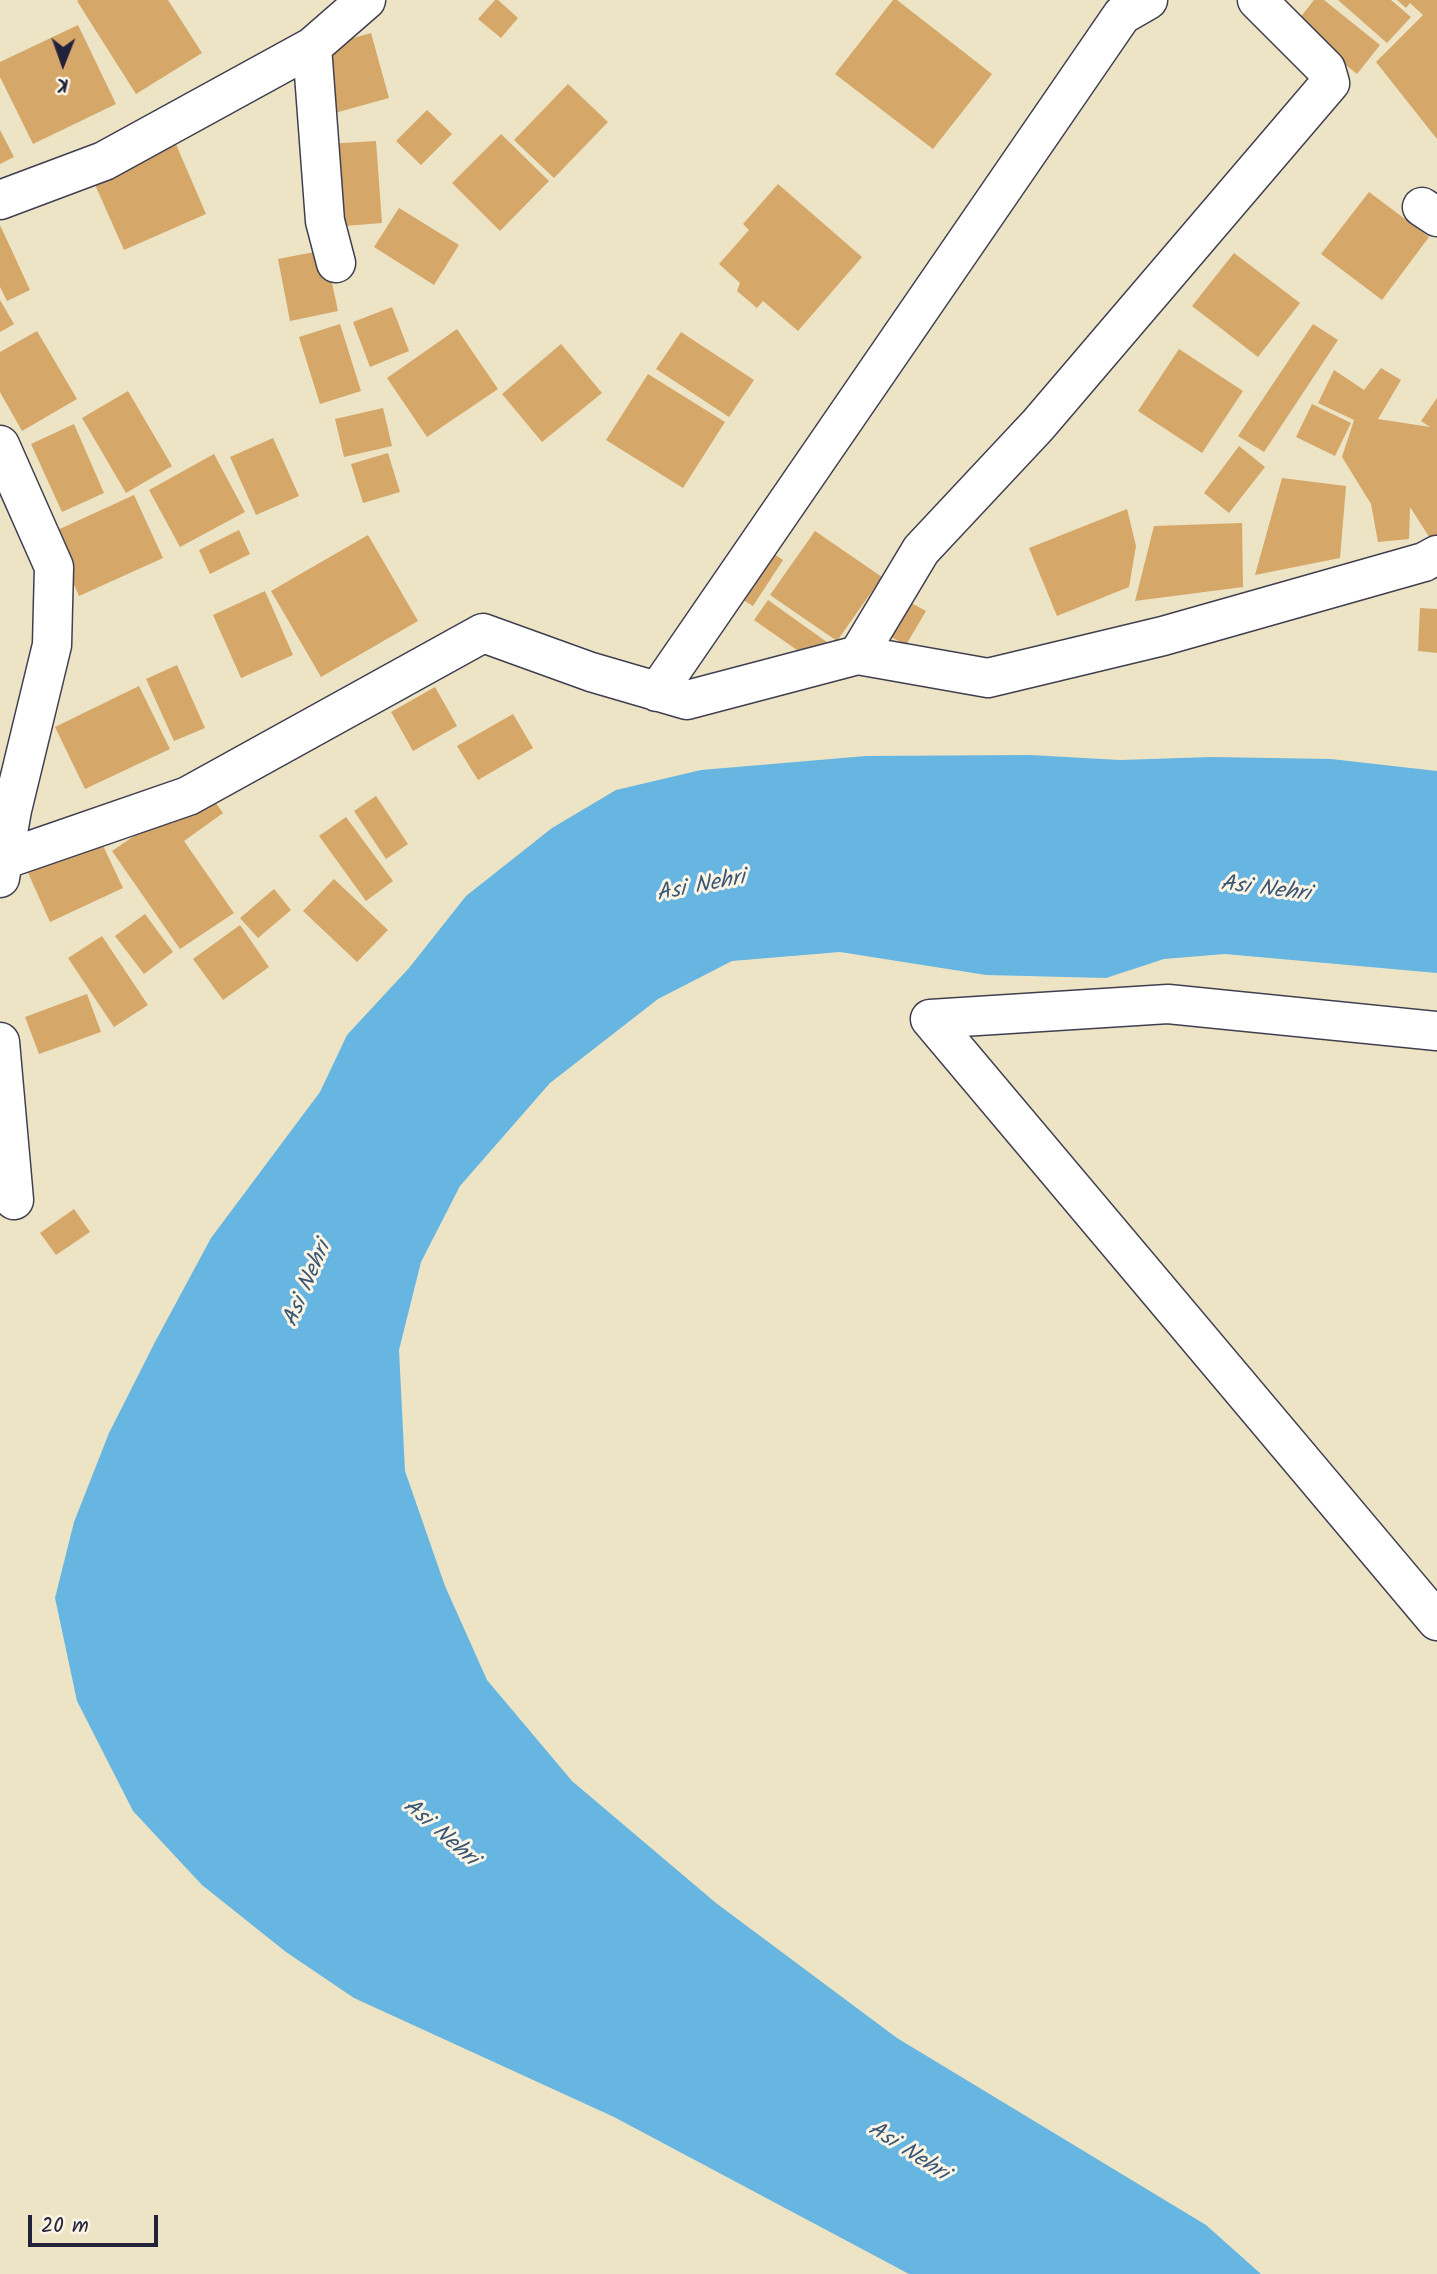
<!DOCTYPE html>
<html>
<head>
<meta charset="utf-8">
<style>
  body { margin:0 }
  #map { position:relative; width:1437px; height:2274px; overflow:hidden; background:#ede4c5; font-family:Kalam,sans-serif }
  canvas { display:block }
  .north { position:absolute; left:28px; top:28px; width:70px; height:70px; -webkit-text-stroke:5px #fcf5e5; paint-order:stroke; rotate:181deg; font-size:19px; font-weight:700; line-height:28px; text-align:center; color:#22223b }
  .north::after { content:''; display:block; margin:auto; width:24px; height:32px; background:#22223b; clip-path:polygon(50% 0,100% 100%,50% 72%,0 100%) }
  .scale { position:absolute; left:28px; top:2215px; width:130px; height:32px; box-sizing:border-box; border:4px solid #22223b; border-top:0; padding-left:9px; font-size:21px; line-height:24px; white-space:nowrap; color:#22223b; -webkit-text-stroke:5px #fcf5e5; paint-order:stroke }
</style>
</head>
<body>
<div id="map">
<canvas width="1437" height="2274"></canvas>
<div class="north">K</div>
<div class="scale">20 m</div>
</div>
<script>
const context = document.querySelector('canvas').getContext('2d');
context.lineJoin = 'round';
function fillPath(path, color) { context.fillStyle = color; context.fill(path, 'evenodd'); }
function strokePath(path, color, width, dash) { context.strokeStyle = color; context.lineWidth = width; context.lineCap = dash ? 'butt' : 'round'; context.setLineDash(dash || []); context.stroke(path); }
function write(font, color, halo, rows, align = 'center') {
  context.font = font + ' Kalam,sans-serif'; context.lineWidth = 6; context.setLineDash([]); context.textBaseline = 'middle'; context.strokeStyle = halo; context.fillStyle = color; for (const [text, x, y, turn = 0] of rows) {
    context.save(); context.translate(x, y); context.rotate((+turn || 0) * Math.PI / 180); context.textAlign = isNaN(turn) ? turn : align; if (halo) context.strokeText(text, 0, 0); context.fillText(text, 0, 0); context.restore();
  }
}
fillPath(new Path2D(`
  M1030,755L1120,760L1212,757L1331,759L1437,771V973L1225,954L1164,959L1106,978L986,975L840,952L732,961L658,999L550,1083L460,1186L421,1262L399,1350L405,1471L445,1586L487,1680L572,1781L716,1903L897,2038L1206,2225L1261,2274H909L614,2117L354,1998L286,1952L202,1885L133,1811L77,1701L55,1598L74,1522L109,1433L155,1342L211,1238L320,1092L347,1035L409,968L466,896L552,828L616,790L701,770L866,756Z`), '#67b6e1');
fillPath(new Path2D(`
  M79,0H168L202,53L136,94L77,1Z
  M495,0H498L518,18L501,38L478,19Z
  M893,0H897L992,74L933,149L835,74Z
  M1314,0H1324L1380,45L1357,74L1295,24Z
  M1338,0H1391L1411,17L1387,43Z
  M1397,0H1437V139L1376,62L1423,15L1410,3L1406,8Z
  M78,25L116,104L33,144L0,77V62Z
  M371,33L389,98L331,114L314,49Z
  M568,84L608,122L554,178L514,140Z
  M427,110L452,134L421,165L396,141Z
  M0,130L14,157L0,164Z
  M501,134L549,181L500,231L452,183Z
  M172,135L206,214L124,250L89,171Z
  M376,141L382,223L333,227L327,144Z
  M778,184L862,257L798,331L763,301L757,308L737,291L740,283L719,264L749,230L743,224Z
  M1369,192L1429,237L1382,300L1321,254Z
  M399,208L459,245L434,285L374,247Z
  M0,225L30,290L7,301L0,287Z
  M325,250L338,311L290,321L278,259Z
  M1234,253L1300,303L1258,357L1192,306Z
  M0,300L14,324L0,332Z
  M392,307L409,351L370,367L353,322Z
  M340,324L361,391L320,404L299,337Z
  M1313,324L1338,340L1264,452L1238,436Z
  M457,329L498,389L427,437L387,378Z
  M37,331L77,399L22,431L0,392V352Z
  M681,332L754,380L729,417L656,369Z
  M561,344L602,393L542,442L502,394Z
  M1179,349L1243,391L1202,453L1138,411Z
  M1381,368L1401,380L1378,419L1430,427L1421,421L1437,398V541L1433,543L1410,507L1409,539L1378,542L1371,504L1342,457L1354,420L1318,403L1334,370L1364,390Z
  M648,374L725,422L683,488L606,440Z
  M128,391L172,466L126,493L82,418Z
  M1312,404L1351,423L1335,456L1296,437Z
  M383,408L392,446L344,457L335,419Z
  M74,424L104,493L62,512L31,444Z
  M273,438L299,496L256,515L230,457Z
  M1239,446L1265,467L1229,513L1204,493Z
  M388,453L400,492L363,503L351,464Z
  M214,454L245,512L180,547L149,490Z
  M1282,478L1346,486L1340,558L1255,575Z
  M134,495L163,558L79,596L51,533Z
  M1127,509L1136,546L1129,587L1057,616L1029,548Z
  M1242,523L1243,587L1135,601L1154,526Z
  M239,530L250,554L210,574L199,550Z
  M815,531L882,577L837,641L770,595Z
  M368,535L418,621L321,677L271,591Z
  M761,545L783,560L753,606L730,592Z
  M265,591L293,655L241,678L213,615Z
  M902,598L926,611L906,645L882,632Z
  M768,600L831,645L817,664L754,620Z
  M1420,608L1437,609V653L1418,651Z
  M177,665L205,728L174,741L146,679Z
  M139,686L170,749L85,789L55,727Z
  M435,687L457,726L413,751L391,712Z
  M513,714L533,748L478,780L457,746Z
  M205,788L223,813L184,841L234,913L180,949L112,851Z
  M376,796L408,844L386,859L354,811Z
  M346,817L393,881L366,901L319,836Z
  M97,833L123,888L50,922L25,866Z
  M334,879L388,930L357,962L303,911Z
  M274,889L291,910L258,938L240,918Z
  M145,914L173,952L144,974L115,936Z
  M240,925L269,967L223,1000L193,959Z
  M102,936L148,1005L114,1027L68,958Z
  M87,994L101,1032L39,1054L25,1017Z
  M74,1209L90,1232L56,1255L40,1233Z`), '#d5a769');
const minor = new Path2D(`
  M312,47L325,221L336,263
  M0,200L104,161L312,47L366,0
  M1422,207L1437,217
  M0,445L54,567L52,645L12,810L0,878
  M858,655L921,550L1038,425L1330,83L1326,69L1257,0
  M657,692L1122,15L1148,0
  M3,860L188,796L483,633L591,672L687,700L858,655L988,678L1163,636L1424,562L1437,555
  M1437,1031L1168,1004L930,1019L1437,1621
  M0,1042L14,1200`);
strokePath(minor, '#403f50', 41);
strokePath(minor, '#fff', 38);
write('italic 23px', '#3a5675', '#fcf5e5', [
  ["Asi Nehri",701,888,-11],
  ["Asi Nehri",1265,891,7],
  ["Asi Nehri",309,1285,-67],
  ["Asi Nehri",439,1834,41],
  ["Asi Nehri",907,2153,33]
]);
</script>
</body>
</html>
